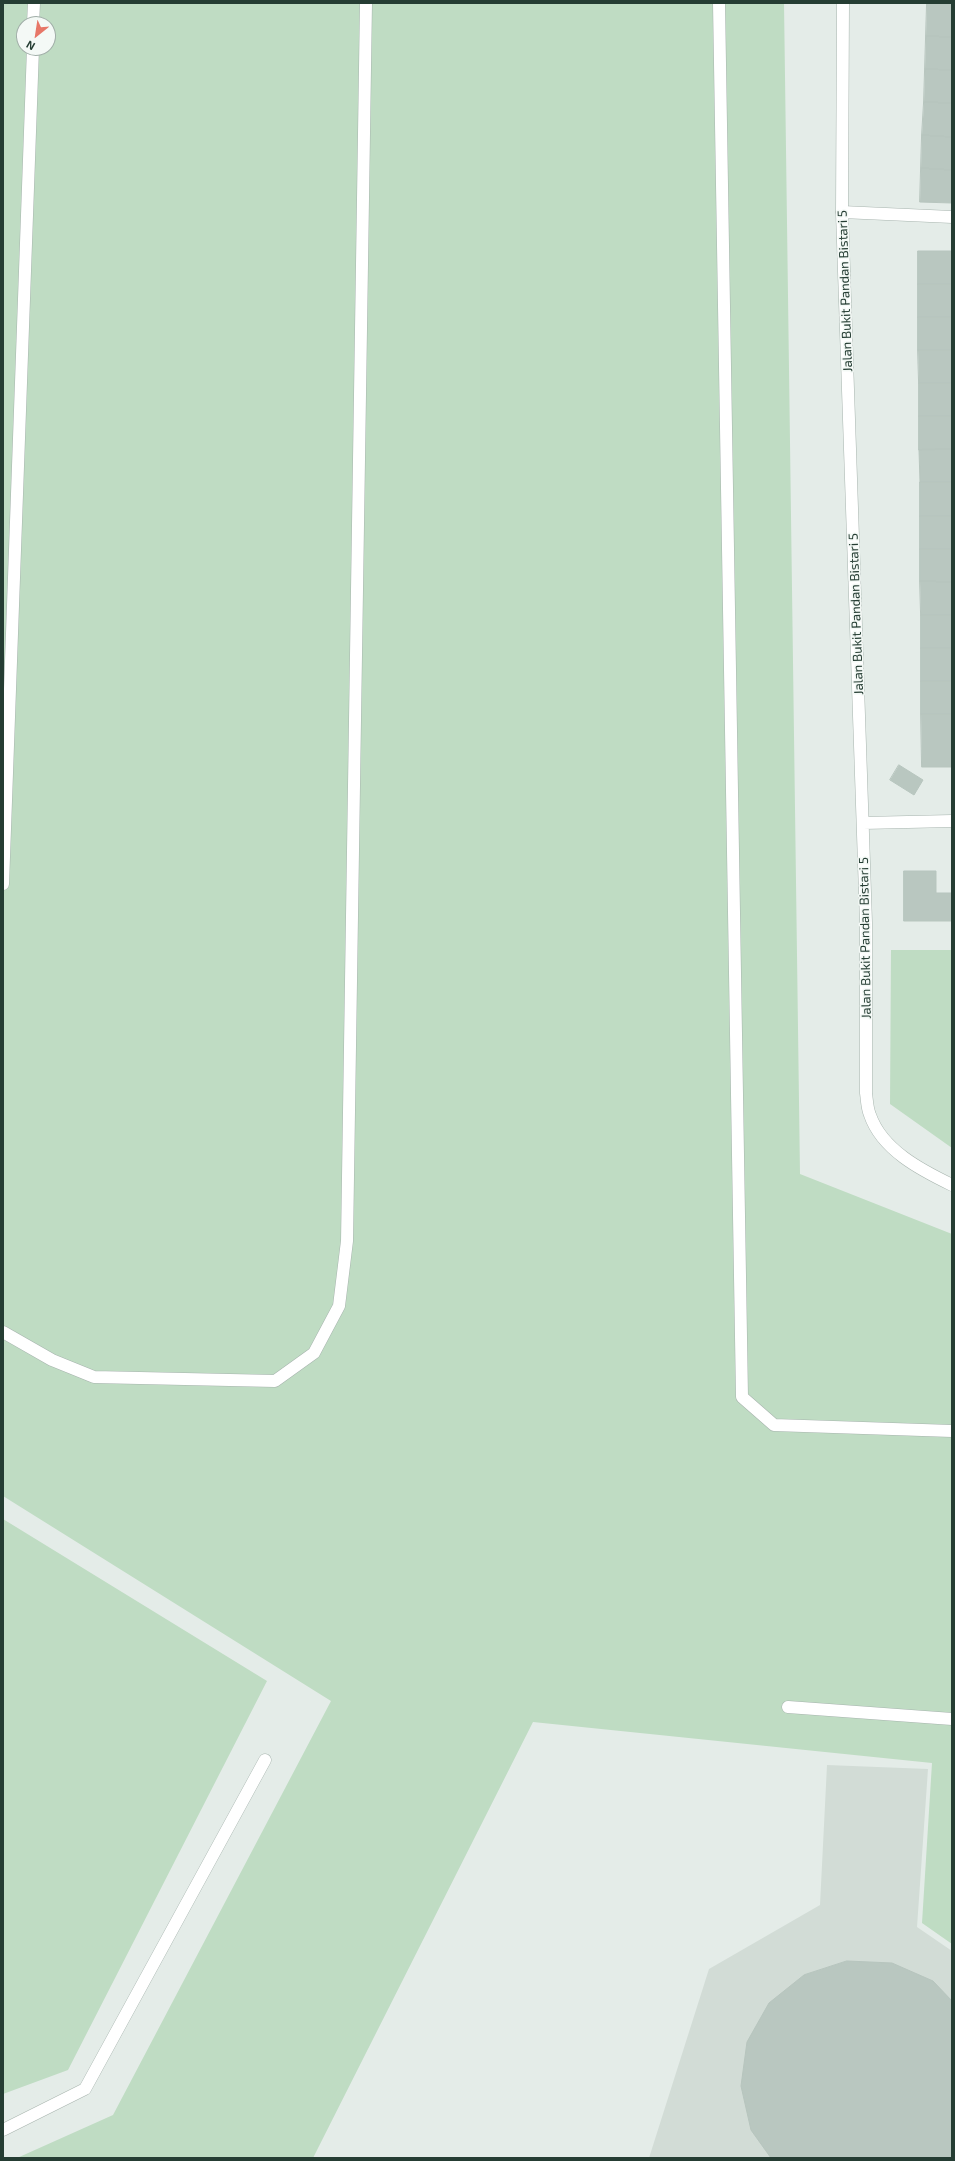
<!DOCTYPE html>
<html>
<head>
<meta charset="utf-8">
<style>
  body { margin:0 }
  #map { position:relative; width:955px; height:2161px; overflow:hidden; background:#e4ece8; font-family:"Exo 2",sans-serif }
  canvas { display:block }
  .frame { position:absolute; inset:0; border:4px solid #253d33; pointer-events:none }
  .north { position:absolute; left:16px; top:16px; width:40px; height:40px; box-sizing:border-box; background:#f4f9f6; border:1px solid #a1aea8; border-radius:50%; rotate:210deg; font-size:11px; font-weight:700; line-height:16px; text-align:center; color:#253d33 }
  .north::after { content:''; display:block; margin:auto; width:14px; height:18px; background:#e77768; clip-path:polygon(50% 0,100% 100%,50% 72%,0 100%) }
</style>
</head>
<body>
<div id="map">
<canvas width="955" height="2161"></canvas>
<div class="frame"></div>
<div class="north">N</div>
</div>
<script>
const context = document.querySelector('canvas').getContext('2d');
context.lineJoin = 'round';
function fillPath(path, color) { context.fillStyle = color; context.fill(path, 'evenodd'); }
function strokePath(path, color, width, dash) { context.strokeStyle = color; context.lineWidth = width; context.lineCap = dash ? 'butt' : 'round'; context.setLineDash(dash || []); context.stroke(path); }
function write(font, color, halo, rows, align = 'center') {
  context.font = font + ' "Exo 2",sans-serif'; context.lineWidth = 3; context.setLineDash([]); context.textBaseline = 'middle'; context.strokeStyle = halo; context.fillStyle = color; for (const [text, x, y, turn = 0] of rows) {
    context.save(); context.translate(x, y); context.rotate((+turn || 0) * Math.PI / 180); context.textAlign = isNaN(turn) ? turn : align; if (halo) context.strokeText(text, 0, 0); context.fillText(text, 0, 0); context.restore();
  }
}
fillPath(new Path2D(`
  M827,1765L928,1769L917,1927L952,1951V2158H649L709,1969L820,1905Z`), '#d2dcd6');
fillPath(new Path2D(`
  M3,3H784L800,1174L952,1234V1944L922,1923L932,1763L533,1722L313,2158H17L113,2115L331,1701L3,1496ZM24,24H48V48H24Z
  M891,950H952V1148L890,1104Z
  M3,1519L267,1681L68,2070L3,2094Z`), '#bfdcc3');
const building = new Path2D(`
  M927,3L952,4V37L926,36Z
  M926,36L952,37V70L925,69Z
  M925,69L952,70V103L924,102Z
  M924,102L952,103V137L922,135Z
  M922,135L952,137V170L921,168Z
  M921,168L952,170V203L920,202Z
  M918,251H952V284H918Z
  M918,284H952V317H918Z
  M918,317H952V350H918Z
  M918,350H952V383H919Z
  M919,383H952V416H919Z
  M919,416H952V449L919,450Z
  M952,449V482H920L919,450Z
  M920,482H952V516H920Z
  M920,516H952V549H920Z
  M920,549H952V582L920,581Z
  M920,581L952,582V615H921Z
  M921,615H952V648H921Z
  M921,648H952V681H921Z
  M921,681H952V714H921Z
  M921,714H952V767H922Z
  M899,765L923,780L914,795L890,780Z
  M904,871H936V893H952V921H904Z
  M847,1961L892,1963L933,1981L952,2001V2158H771L751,2130L741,2086L747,2042L769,2003L804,1975Z`);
fillPath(building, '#b9c7c0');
strokePath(building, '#b7c5be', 1);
const service = new Path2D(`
  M719,3L742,1397L774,1425L952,1431
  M33,24L34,3
  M842,212L952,217
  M3,884L33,48
  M3,1332L52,1360L94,1377L275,1381L314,1353L339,1306L347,1241L366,3
  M788,1707L952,1719`);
const minor = new Path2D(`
  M843,3L842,212L866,923V1093C867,1100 867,1108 870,1115C882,1150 921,1170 952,1185
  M863,823L952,821
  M3,2130L85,2089L265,1760`);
strokePath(service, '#a7b4ae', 13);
strokePath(minor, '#a7b4ae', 13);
strokePath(service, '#fff', 12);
strokePath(minor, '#fff', 12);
write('13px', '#253d33', '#f4f9f6', [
  ["Jalan Bukit Pandan Bistari 5",845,291,-92],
  ["Jalan Bukit Pandan Bistari 5",856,614,-92],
  ["Jalan Bukit Pandan Bistari 5",865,938,-91]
]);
</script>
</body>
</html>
